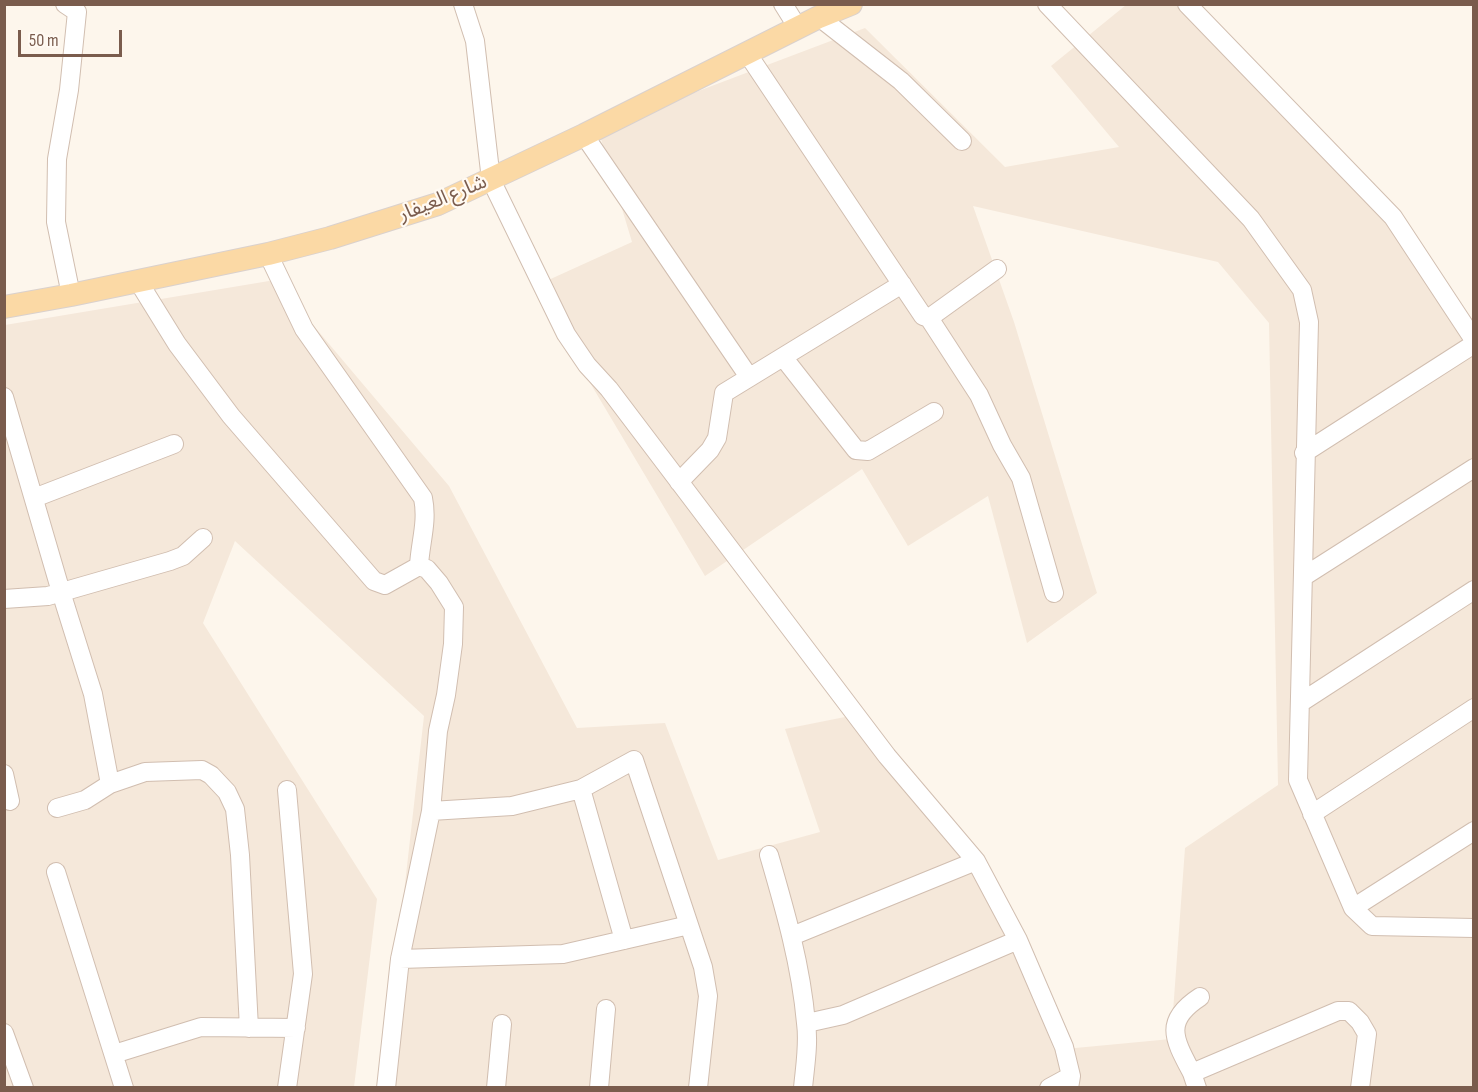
<!DOCTYPE html>
<html>
<head>
<meta charset="utf-8">
<style>
  body { margin:0 }
  #map { position:relative; width:1478px; height:1092px; overflow:hidden; background:#fdf6ec; font-family:"Sofia Sans Condensed",sans-serif }
  canvas { display:block }
  .frame { position:absolute; inset:0; border:6px solid #7a5c4d; pointer-events:none }
  .scale { position:absolute; left:18px; top:30px; width:104px; height:27px; box-sizing:border-box; border:3px solid #7a5c4d; border-top:0; padding-left:8px; font-size:18px; line-height:21px; white-space:nowrap; color:#7a5c4d; -webkit-text-stroke:4px #fffaf3; paint-order:stroke }
</style>
</head>
<body>
<div id="map">
<canvas width="1478" height="1092"></canvas>
<div class="frame"></div>
<div class="scale">50 m</div>
</div>
<script>
const context = document.querySelector('canvas').getContext('2d');
context.lineJoin = 'round';
function fillPath(path, color) { context.fillStyle = color; context.fill(path, 'evenodd'); }
function strokePath(path, color, width, dash) { context.strokeStyle = color; context.lineWidth = width; context.lineCap = dash ? 'butt' : 'round'; context.setLineDash(dash || []); context.stroke(path); }
function write(font, color, halo, rows, align = 'center') {
  context.font = font + ' "Sofia Sans Condensed","Noto Sans Arabic",sans-serif'; context.lineWidth = 4.5; context.setLineDash([]); context.textBaseline = 'middle'; context.strokeStyle = halo; context.fillStyle = color; for (const [text, x, y, turn = 0] of rows) {
    context.save(); context.translate(x, y); context.rotate((+turn || 0) * Math.PI / 180); context.textAlign = isNaN(turn) ? turn : align; if (halo) context.strokeText(text, 0, 0); context.fillText(text, 0, 0); context.restore();
  }
}
fillPath(new Path2D(`
  M1126,5H1193L1411,230L1473,323V1087H382L424,716L235,541L203,623L377,899L354,1087L5,1088V325L275,280L449,486L577,728L665,723L718,860L820,832L785,729L850,716L971,840L1054,1050L1171,1039L1185,848L1278,785L1269,323L1218,262L973,206L1014,322L1097,593L1027,643L988,496L908,546L862,469L705,576L533,287L632,242L598,129L865,28L1005,167L1119,147L1051,66Z`), '#f5e8da');
const minor = new Path2D(`
  M65,4L77,12L69,90L57,159L56,222L71,295
  M463,4L475,41L491,180L566,334L587,365L609,389L887,756L976,861L1018,940L1064,1047L1071,1076L1069,1088
  M783,4L798,28
  M1047,4L1251,219L1302,290L1309,322L1298,780L1353,908L1372,926L1474,928
  M1187,4L1393,217L1474,340
  M819,17L901,81L962,141
  M747,53L923,316L929,318L997,269
  M584,135L749,377
  M268,254L304,329L423,498C428,522 420,543 419,566
  M138,281L177,344L231,416L374,581L385,585L419,566L427,569L439,583L454,607L453,644L446,695L438,731L431,811L400,959L386,1088
  M929,318L979,395L1002,445L1021,478L1054,593
  M783,357L856,450L868,451L934,412
  M4,397L61,592L93,694L110,784
  M1304,453L1474,344
  M679,482L710,450L717,438L724,393L902,284
  M34,498L174,444
  M1303,577L1474,468
  M4,599L48,596L170,561L183,556L203,538
  M1300,703L1474,590
  M4,774L10,801
  M581,789L624,940
  M287,790L303,974L287,1088
  M57,808L85,800L110,784L145,772L202,770L211,775L227,792L235,809L240,855L249,1028
  M431,811L512,806L581,789L634,760L703,967L708,996L698,1088
  M1312,814L1474,708
  M769,855C785,910 801,965 806,1023C809,1044 805,1066 803,1088
  M56,872L124,1088
  M1353,908L1474,831
  M792,936L976,861
  M400,959L563,954L689,925
  M807,1023L843,1015L1018,940
  M4,1033L24,1088
  M114,1054L201,1027L296,1028
  M1192,1073C1174,1039 1163,1021 1200,997
  M496,1088L502,1024
  M599,1088L606,1009
  M1049,1088L1071,1076
  M1197,1088L1192,1073L1338,1011H1349L1360,1022L1367,1034L1360,1088`);
const major = new Path2D(`
  M4,307L71,295L268,254L330,238L438,204L584,135L819,17L851,4`);
strokePath(minor, '#d1beb0', 20);
strokePath(major, '#dad1cd', 24);
strokePath(minor, '#fff', 18);
strokePath(major, '#fbd9a5', 22);
write('20px', '#7a5c4d', '#fffaf3', [
  ["شارع العيفار",443,199,-22]
]);
</script>
</body>
</html>
